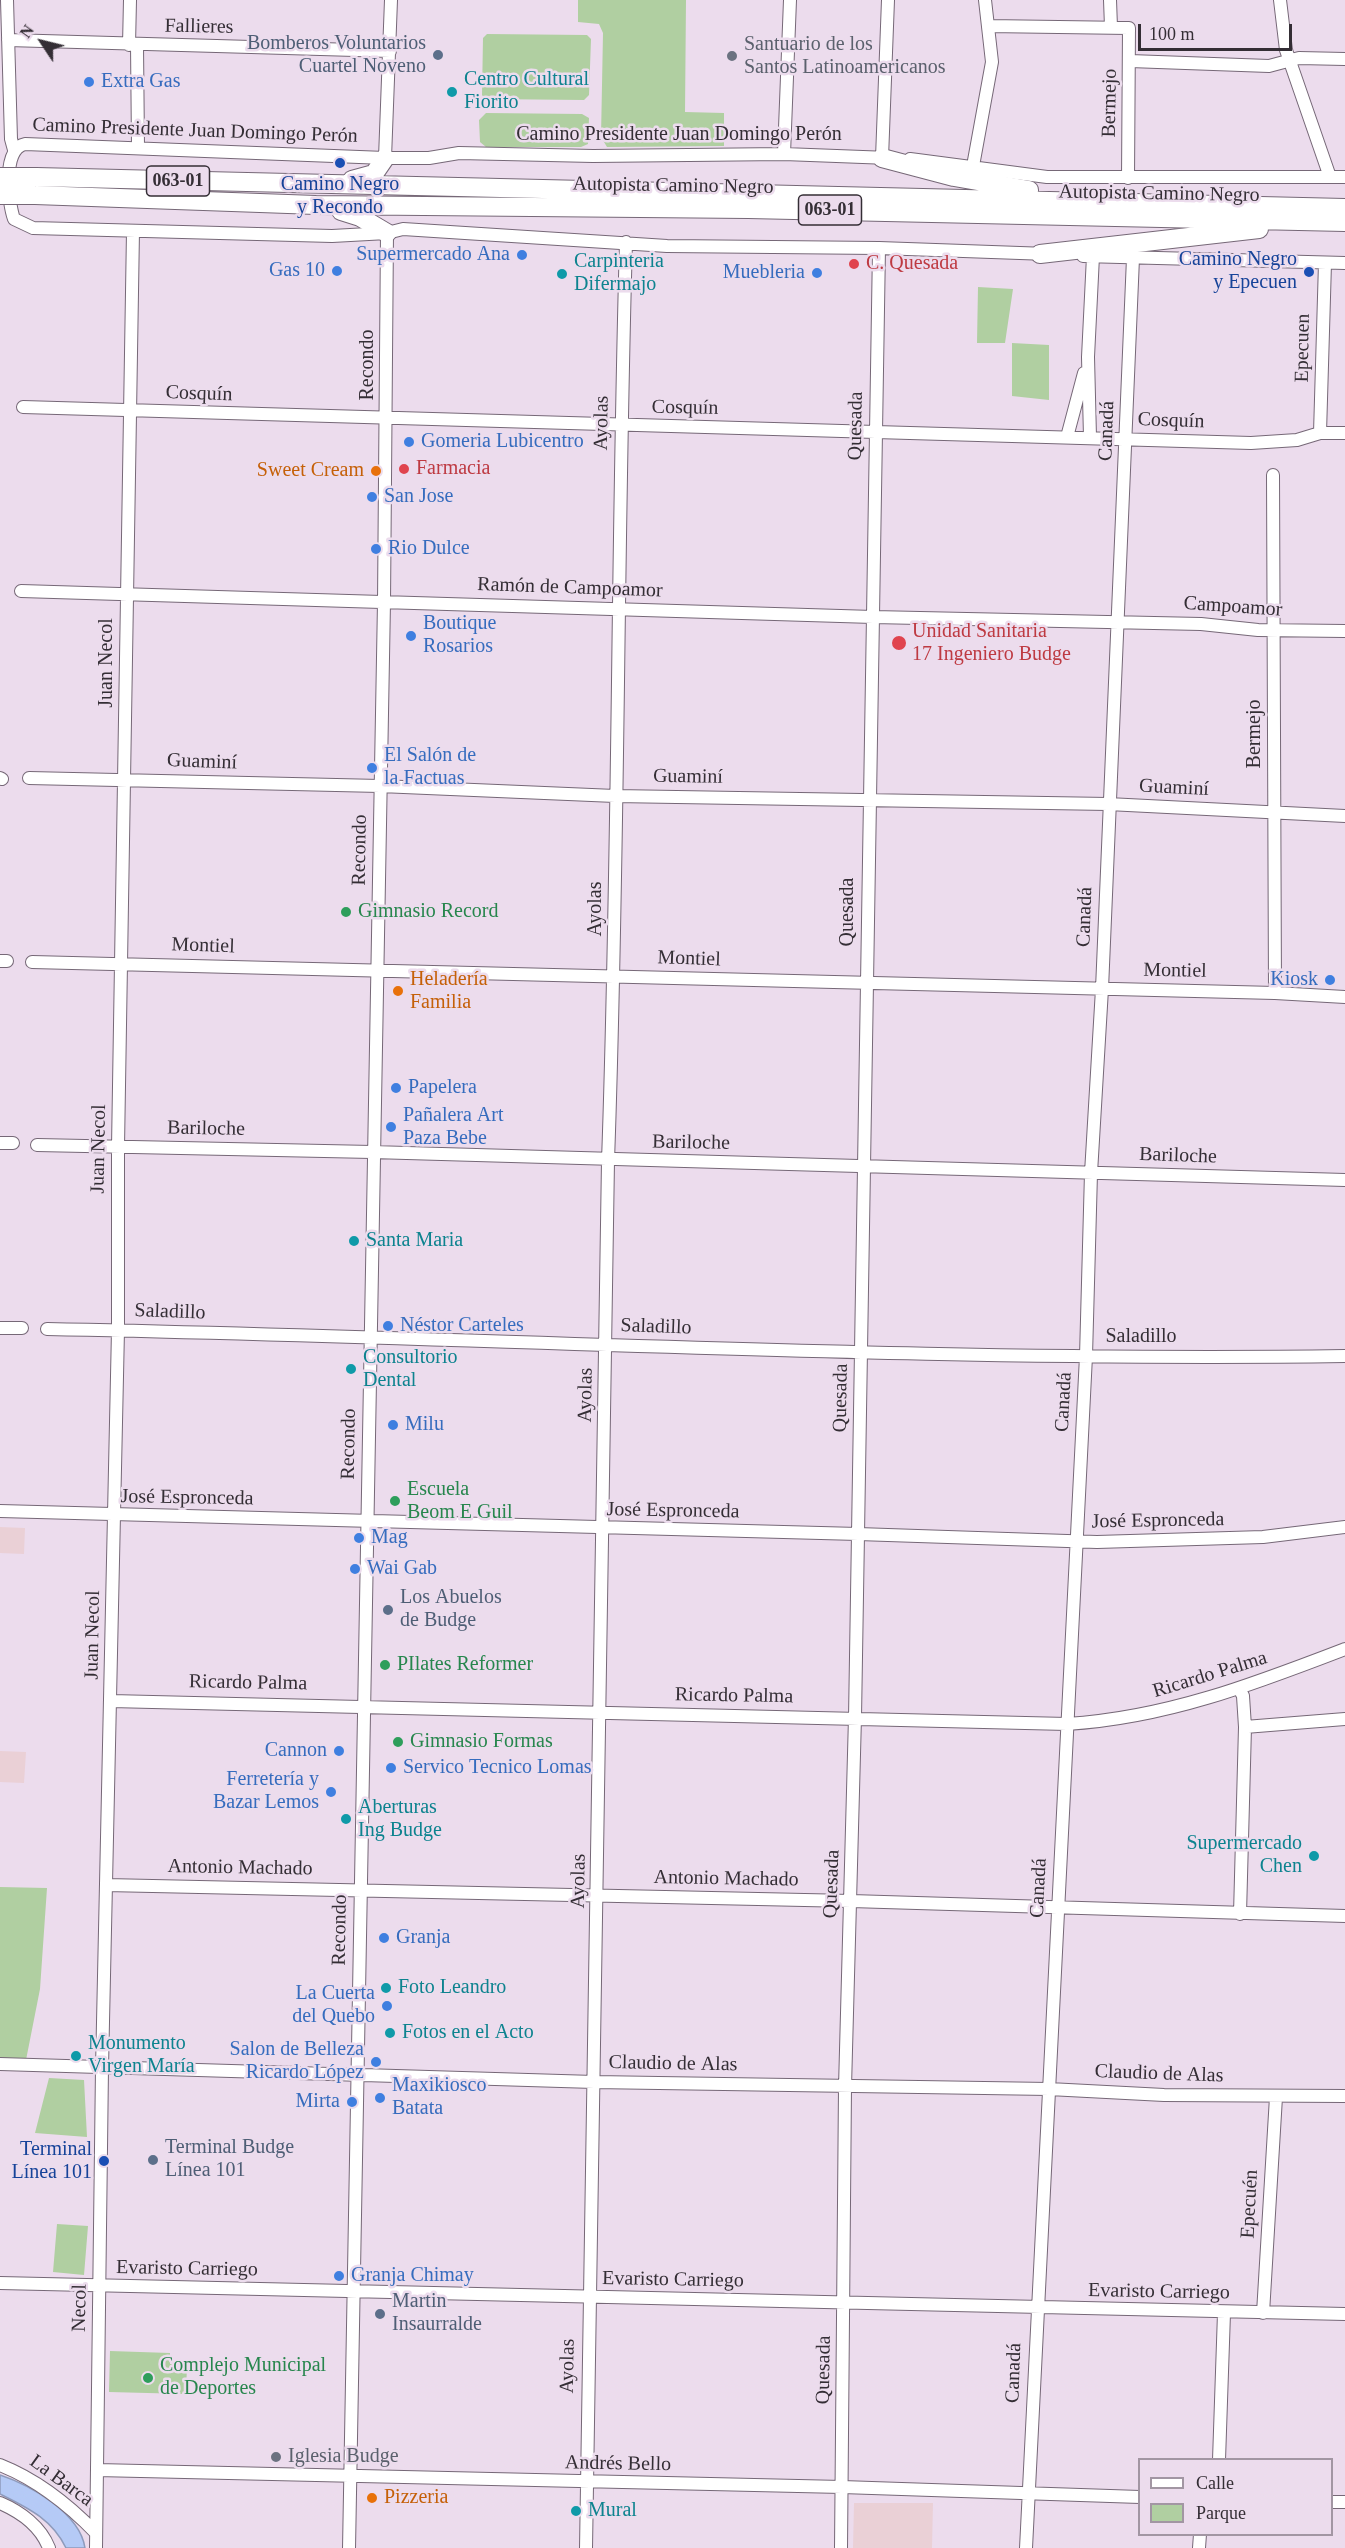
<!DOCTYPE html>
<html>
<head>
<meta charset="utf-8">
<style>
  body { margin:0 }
  #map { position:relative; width:1345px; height:2548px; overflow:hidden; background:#ecdced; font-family:Georgia,serif }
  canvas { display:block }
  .legend { position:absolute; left:1138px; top:2458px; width:195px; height:78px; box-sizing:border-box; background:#ecdced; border:2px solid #a296a3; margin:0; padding:8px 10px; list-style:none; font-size:18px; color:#342e35 }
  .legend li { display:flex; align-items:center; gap:12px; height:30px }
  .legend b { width:30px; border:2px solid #a296a3 }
  .north { position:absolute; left:12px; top:12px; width:60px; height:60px; -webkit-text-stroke:4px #ecdced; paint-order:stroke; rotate:305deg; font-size:16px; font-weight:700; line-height:24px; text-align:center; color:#342e35 }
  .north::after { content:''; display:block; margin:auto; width:21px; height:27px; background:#342e35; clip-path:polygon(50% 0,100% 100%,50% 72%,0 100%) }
  .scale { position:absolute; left:1138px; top:24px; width:154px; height:27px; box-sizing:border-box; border:3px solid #342e35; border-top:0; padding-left:8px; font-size:18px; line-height:21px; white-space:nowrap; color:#342e35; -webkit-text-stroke:4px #ecdced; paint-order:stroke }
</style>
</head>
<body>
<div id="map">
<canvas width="1345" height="2548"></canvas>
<ul class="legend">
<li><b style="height:8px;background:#fff"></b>Calle</li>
<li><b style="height:16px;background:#b0cfa1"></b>Parque</li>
</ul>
<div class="north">N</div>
<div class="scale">100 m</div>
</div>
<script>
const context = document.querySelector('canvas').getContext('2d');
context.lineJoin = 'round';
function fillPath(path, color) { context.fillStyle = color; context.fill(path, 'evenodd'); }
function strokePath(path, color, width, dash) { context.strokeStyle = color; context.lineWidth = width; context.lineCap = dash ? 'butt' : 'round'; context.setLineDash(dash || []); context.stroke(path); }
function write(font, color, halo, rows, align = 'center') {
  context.font = font + ' Georgia,serif'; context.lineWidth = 5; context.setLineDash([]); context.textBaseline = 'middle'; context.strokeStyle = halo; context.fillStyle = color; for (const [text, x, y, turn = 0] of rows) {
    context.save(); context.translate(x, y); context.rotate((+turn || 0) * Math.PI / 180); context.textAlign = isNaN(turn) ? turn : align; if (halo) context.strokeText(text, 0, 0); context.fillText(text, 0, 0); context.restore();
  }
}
fillPath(new Path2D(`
  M0,1527L25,1528L24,1554L0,1553Z
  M0,1751L26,1752L24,1783L0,1782Z
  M854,2503H933L932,2548H853Z`), '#ead0d6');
fillPath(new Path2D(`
  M578,0H686L685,112L724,113V146L607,147L601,137L603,33L599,24L578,22Z
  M487,34L587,35L591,39L589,95L584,100L485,99L482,95L483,38Z
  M486,113L582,114L589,118L588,144L581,147H486L480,142L479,120Z
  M978,287L1013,289L1005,343H977Z
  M1012,343L1049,345V400L1012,396Z
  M0,1887L47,1888L40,1989L26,2060H0Z
  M49,2078L84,2080L87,2137L35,2133Z
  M57,2224L88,2226L84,2275L53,2272Z
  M110,2351L170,2353V2364L187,2365L186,2394L109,2392Z`), '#b0cfa1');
const water = new Path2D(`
  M0,2475C30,2485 80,2513 85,2548H66C52,2519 28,2508 0,2494Z`);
fillPath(water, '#b5caf6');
strokePath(water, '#8e9bbc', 1.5);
const minor = new Path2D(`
  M7,0L11,139L14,150
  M1110,0L1111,27
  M1280,0L1286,50L1330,177
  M988,26L1129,28L1128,178
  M8,40L390,51
  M129,45L130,0
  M137,45L138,147
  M1130,61L1269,66L1299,58L1345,59
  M784,154L790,0
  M385,158L391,0
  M882,158L888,0
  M889,158L784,154L593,156L459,153L429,158H385L25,144C2,149 8,202 14,219L33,228L332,236L387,233L403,229L667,246L879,248L1048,254
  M910,159L1047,177H1345
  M973,166L992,62L985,0
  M1083,256L1345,263
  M23,407L1251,443L1297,440L1320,433H1345
  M1320,433L1325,263
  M1067,437L1084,373
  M1090,437L1088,357L1093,256
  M1273,475L1275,993
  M21,591L873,617L1201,624L1258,630L1345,631
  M0,778L2,779
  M29,778L380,786L615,796L1108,804L1345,816
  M0,961H7
  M32,962L1275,993L1345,997
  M0,1143H13
  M37,1145L372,1152L1345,1180
  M0,1328H22
  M47,1329C480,1337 912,1362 1345,1356
  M0,1511L858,1534L1097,1542L1263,1537L1345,1527
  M111,1701L1067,1724C1166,1718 1254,1684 1345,1649
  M1245,1727L1345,1719
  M106,1885L851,1901L1345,1916
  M1240,1914L1245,1727L1243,1696L1240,1690
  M0,2064L594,2082L1049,2089L1164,2095L1345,2096
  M0,2283L1345,2314
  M1263,2313L1276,2097
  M1219,2460L1224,2313
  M0,2465C38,2480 68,2504 96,2533
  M97,2470L842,2487L1140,2497
  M1332,2502H1345
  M0,2503C21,2512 41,2527 49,2548
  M96,2548L102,2068L118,1330V1147L133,231
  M349,2548L384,602L387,233
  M586,2548L608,1161C619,855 617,548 626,242
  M841,2548L845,2087L855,1717L879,248
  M1026,2548L1086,1356L1091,1173L1102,989L1133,258
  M1199,2548L1200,2534`);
const highway = new Path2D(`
  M882,158L954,177L1029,190
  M36,177L1345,208
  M352,180L374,174L385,158
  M35,195L316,205L748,209L1345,222
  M341,211L360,217L387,233
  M1040,254L1259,229`);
strokePath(minor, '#766877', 14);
strokePath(highway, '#766877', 20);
strokePath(minor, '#fff', 12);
strokePath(highway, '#fff', 18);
const highwayBridge = new Path2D(`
  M0,177H36
  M0,195H35`);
strokePath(highwayBridge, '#766877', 20, []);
strokePath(highwayBridge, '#fff', 18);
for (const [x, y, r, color] of [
  [438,55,6,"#5c6f8a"],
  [732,56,6,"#6b7280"],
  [89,82,6,"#3f7fe0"],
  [452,92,6,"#0f9aa8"],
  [340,163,6,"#1a4fb4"],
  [522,255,6,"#3f7fe0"],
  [854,264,6,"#e0444e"],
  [337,271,6,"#3f7fe0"],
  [1309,272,6,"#1a4fb4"],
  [817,273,6,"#3f7fe0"],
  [562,274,6,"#0f9aa8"],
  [409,442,6,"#3f7fe0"],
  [404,469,6,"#e0444e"],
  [376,471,6,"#e8710a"],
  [372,497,6,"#3f7fe0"],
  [376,549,6,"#3f7fe0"],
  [411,636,6,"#3f7fe0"],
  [899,643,8,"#e0444e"],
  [372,768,6,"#3f7fe0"],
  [346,912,6,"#2e9e5b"],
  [1330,980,6,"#3f7fe0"],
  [398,991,6,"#e8710a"],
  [396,1088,6,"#3f7fe0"],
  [391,1127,6,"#3f7fe0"],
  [354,1241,6,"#0f9aa8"],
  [388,1326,6,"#3f7fe0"],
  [351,1369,6,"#0f9aa8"],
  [393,1425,6,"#3f7fe0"],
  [395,1501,6,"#2e9e5b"],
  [359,1538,6,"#3f7fe0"],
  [355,1569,6,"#3f7fe0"],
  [388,1610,6,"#5c6f8a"],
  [385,1665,6,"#2e9e5b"],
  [398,1742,6,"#2e9e5b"],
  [339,1751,6,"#3f7fe0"],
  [391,1768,6,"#3f7fe0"],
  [331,1792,6,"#3f7fe0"],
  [346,1819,6,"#0f9aa8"],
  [1314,1856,6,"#0f9aa8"],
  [384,1938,6,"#3f7fe0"],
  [386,1988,6,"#0f9aa8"],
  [387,2006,6,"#3f7fe0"],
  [390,2033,6,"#0f9aa8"],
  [76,2056,6,"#0f9aa8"],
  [376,2062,6,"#3f7fe0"],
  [380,2098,6,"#3f7fe0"],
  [352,2102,6,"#3f7fe0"],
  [153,2160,6,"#5c6f8a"],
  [104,2161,6,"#1a4fb4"],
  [339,2276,6,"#3f7fe0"],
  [380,2314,6,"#5c6f8a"],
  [148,2378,6,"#2e9e5b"],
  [276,2457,6,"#6b7280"],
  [372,2498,6,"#e8710a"],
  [576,2511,6,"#0f9aa8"]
]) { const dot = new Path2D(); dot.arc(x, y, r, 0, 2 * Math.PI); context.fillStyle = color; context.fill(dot); strokePath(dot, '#ecdced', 2); }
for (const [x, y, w] of [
  [178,181,63],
  [830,210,63]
]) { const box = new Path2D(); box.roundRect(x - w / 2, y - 15, w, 30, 4.5); context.fillStyle = '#ecdced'; context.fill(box); strokePath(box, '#342e35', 1.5); }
write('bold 18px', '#342e35', null, [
  ["063-01",178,181],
  ["063-01",830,210]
]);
write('20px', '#342e35', '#ecdced', [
  ["Fallieres",199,27,1],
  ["Bermejo",1110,103,-89],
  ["Camino Presidente Juan Domingo Perón",195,131,2],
  ["Camino Presidente Juan Domingo Perón",679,135],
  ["Autopista Camino Negro",673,186,1],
  ["Autopista Camino Negro",1159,194,1],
  ["Epecuen",1303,348,-89],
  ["Recondo",368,365,-90],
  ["Cosquín",199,394,2],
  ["Cosquín",685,408,1],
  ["Cosquín",1171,421,2],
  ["Ayolas",602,423,-89],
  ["Quesada",856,426,-89],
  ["Canadá",1107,431,-88],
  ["Ramón de Campoamor",570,588,2],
  ["Campoamor",1233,607,4],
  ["Juan Necol",107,663,-90],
  ["Bermejo",1255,734,-90],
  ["Guaminí",202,762,2],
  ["Guaminí",688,777,1],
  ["Guaminí",1174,788,3],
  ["Recondo",360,850,-89],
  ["Ayolas",596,909,-90],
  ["Quesada",848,912,-90],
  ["Canadá",1085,917,-88],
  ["Montiel",203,946,2],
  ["Montiel",689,959,2],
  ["Montiel",1175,971,1],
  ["Bariloche",206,1129,1],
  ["Bariloche",691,1143,1],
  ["Juan Necol",99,1149,-89],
  ["Bariloche",1178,1156,2],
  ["Saladillo",170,1312,2],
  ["Saladillo",656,1327,2],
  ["Saladillo",1141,1337],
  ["Ayolas",586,1395,-89],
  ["Quesada",841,1398,-89],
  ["Canadá",1064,1402,-87],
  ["Recondo",349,1444,-89],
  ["José Espronceda",187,1498,1],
  ["José Espronceda",673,1511,1],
  ["José Espronceda",1158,1521,-1],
  ["Juan Necol",93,1635,-89],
  ["Ricardo Palma",1210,1675,-17],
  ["Ricardo Palma",248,1683,1],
  ["Ricardo Palma",734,1696,1],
  ["Antonio Machado",240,1868,1],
  ["Antonio Machado",726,1879,1],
  ["Ayolas",579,1881,-89],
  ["Quesada",832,1884,-88],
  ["Canadá",1039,1888,-87],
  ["Recondo",340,1930,-89],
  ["Claudio de Alas",673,2064,1],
  ["Claudio de Alas",1159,2074,2],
  ["Epecuén",1250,2204,-87],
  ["Evaristo Carriego",187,2269,1],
  ["Evaristo Carriego",673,2280,1],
  ["Evaristo Carriego",1159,2292,1],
  ["Necol",80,2308,-89],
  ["Ayolas",568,2366,-89],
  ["Quesada",824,2370,-89],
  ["Canadá",1014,2373,-88],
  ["Andrés Bello",618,2464,1],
  ["La Barca",61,2481,36]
]);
write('20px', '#4e5e75', '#ecdced', [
  ["Bomberos Voluntarios",426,44,"right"],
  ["Cuartel Noveno",426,67,"right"],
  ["Los Abuelos",400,1598],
  ["de Budge",400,1621],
  ["Terminal Budge",165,2148],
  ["Línea 101",165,2171],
  ["Martin",392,2302],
  ["Insaurralde",392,2325]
], 'left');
write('20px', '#5b616d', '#ecdced', [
  ["Santuario de los",744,45],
  ["Santos Latinoamericanos",744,68],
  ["Iglesia Budge",288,2457]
], 'left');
write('20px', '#0d838f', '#ecdced', [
  ["Centro Cultural",464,80],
  ["Fiorito",464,103],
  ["Carpinteria",574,262],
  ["Difermajo",574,285],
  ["Santa Maria",366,1241],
  ["Consultorio",363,1358],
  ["Dental",363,1381],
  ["Aberturas",358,1808],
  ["Ing Budge",358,1831],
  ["Supermercado",1302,1844,"right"],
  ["Chen",1302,1867,"right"],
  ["Foto Leandro",398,1988],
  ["Fotos en el Acto",402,2033],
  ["Monumento",88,2044],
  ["Virgen María",88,2067],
  ["Mural",588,2511]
], 'left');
write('20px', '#366cbe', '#ecdced', [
  ["Extra Gas",101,82],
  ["Supermercado Ana",510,255,"right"],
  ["Gas 10",325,271,"right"],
  ["Muebleria",805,273,"right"],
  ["Gomeria Lubicentro",421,442],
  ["San Jose",384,497],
  ["Rio Dulce",388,549],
  ["Boutique",423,624],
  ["Rosarios",423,647],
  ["El Salón de",384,756],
  ["la Factuas",384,779],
  ["Kiosk",1318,980,"right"],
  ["Papelera",408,1088],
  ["Pañalera Art",403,1116],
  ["Paza Bebe",403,1139],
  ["Néstor Carteles",400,1326],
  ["Milu",405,1425],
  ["Mag",371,1538],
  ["Wai Gab",367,1569],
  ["Cannon",327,1751,"right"],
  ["Servico Tecnico Lomas",403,1768],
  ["Ferretería y",319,1780,"right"],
  ["Bazar Lemos",319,1803,"right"],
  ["Granja",396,1938],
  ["La Cuerta",375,1994,"right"],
  ["del Quebo",375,2017,"right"],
  ["Salon de Belleza",364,2050,"right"],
  ["Ricardo López",364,2073,"right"],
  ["Maxikiosco",392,2086],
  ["Batata",392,2109],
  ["Mirta",340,2102,"right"],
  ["Granja Chimay",351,2276]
], 'left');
write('20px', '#164399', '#ecdced', [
  ["Camino Negro",340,185,"center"],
  ["y Recondo",340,208,"center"],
  ["Camino Negro",1297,260],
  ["y Epecuen",1297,283],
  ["Terminal",92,2150],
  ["Línea 101",92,2173]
], 'right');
write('20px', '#be3a42', '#ecdced', [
  ["C. Quesada",866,264],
  ["Farmacia",416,469],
  ["Unidad Sanitaria",912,632],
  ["17 Ingeniero Budge",912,655]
], 'left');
write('20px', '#c56008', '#ecdced', [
  ["Sweet Cream",364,471,"right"],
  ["Heladería",410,980],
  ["Familia",410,1003],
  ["Pizzeria",384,2498]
], 'left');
write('20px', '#27864d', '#ecdced', [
  ["Gimnasio Record",358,912],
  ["Escuela",407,1490],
  ["Beom E Guil",407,1513],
  ["PIlates Reformer",397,1665],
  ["Gimnasio Formas",410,1742],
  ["Complejo Municipal",160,2366],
  ["de Deportes",160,2389]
], 'left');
</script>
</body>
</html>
